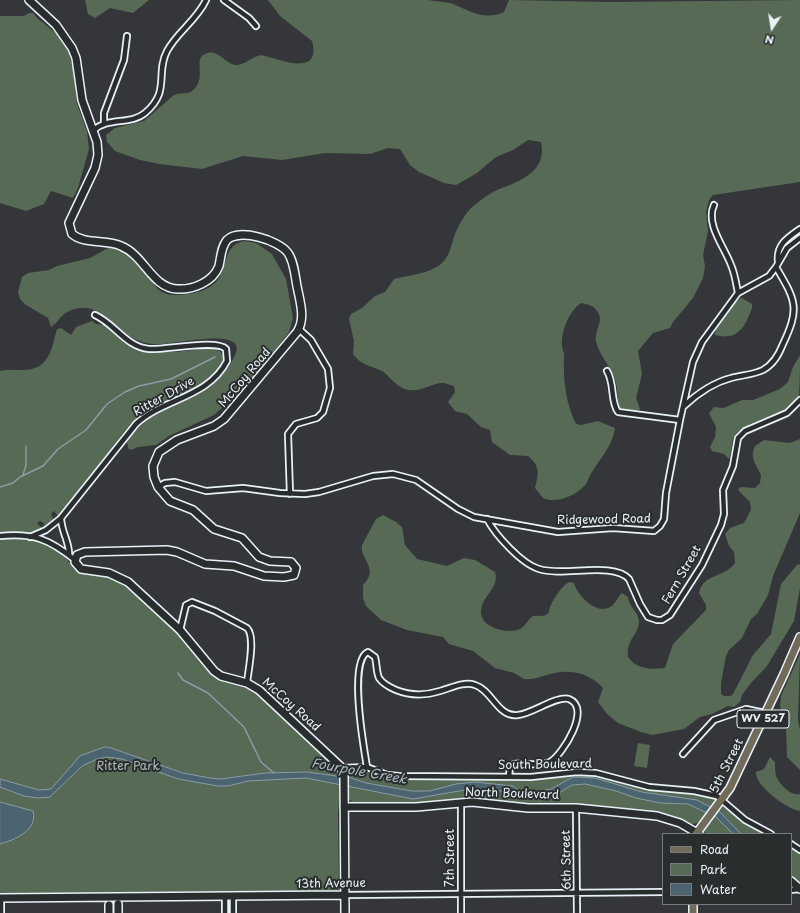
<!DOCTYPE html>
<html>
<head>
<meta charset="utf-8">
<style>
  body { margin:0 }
  #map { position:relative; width:800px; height:913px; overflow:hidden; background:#353639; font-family:"Playpen Sans",sans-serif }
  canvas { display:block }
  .legend { position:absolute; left:662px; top:833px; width:130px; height:72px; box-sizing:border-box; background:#2a2d2e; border:1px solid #767b7f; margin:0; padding:5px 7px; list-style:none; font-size:12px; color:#e8f1f8 }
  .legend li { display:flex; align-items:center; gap:8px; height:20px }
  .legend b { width:20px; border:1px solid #767b7f }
  .north { position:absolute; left:752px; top:8px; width:40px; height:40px; -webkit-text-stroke:3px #2a2d2e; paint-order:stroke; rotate:192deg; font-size:11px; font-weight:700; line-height:16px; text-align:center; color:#e8f1f8 }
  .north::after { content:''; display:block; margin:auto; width:14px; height:18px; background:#e8f1f8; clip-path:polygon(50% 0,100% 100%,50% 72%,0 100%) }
</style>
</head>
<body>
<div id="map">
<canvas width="800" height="913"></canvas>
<ul class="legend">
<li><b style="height:5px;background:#736b5a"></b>Road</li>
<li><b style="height:11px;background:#576a55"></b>Park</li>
<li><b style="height:11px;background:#4b646f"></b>Water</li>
</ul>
<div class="north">N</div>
</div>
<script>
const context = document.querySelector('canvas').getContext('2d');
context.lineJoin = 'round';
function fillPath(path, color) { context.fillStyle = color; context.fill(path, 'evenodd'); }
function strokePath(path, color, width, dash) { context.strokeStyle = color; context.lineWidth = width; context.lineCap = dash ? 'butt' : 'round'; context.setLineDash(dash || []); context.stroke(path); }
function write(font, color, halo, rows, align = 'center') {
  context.font = font + ' "Playpen Sans",sans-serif'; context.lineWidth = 4; context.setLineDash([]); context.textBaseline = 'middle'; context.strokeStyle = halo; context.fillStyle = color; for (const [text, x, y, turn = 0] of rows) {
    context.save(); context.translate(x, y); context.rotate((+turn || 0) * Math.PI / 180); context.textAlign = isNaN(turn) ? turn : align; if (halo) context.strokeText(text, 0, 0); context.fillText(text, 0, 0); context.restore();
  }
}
fillPath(new Path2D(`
  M85,0H149L133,13L110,8L95,18L88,14Z
  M268,0H428C436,2 446,1 453,4C470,11 485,21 504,12L509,0L610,2L800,0V182L713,195L709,200L706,212L708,231L703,255L705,266L703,278L693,298L673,322L670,328L653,333L638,351L642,374L636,398L640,409L636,413L624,411L619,408C617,397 618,386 614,377C609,364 599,355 596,341C594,330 605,321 597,311C593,305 587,304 581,303C569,311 561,331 562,346C562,350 565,353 564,358C563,380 566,404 576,424L581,425L598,421L615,428C612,447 601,457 592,472C589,476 588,482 585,485C576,496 555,504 543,498L535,488C539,473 540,466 528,456L510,455L492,442L490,430L481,427L467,414L455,411L448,402L455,392L454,386C450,385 446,383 442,383C431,383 419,394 405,389C395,386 388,374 382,371C370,365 362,366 353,354L354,341L349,319L351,314L362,308L375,296L385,292L394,279C409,275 429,274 441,264C450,256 451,245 455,234C459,224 467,210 476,204C483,198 493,191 502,188C523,180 547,170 541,142L528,140L513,150L496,157L477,173L456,185L444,183L419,172L410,165L400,149L388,148L370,154L325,153L282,160L243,156L202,169L159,164L140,160L115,151L107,142L106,135L115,128L144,121L174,95C180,92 186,95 192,91C209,78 190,57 208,53C218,50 225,63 235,65C243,66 252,57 261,55C279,59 322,78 312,41L280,16Z
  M29,13H33L37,18L57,34L68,48L73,69L77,104L87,131L89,149L78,188L73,198L51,191L44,204L26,211L0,203V16H24Z
  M244,241L256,243L272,254L286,279L293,318L289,332L250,383L214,415L169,436L156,445L138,447L131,450L128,448L127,441C133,434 139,426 146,421C175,399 218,393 234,357C236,352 238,350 236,345C226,330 171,346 153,344C144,343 134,340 127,335C110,322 95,299 69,311C60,315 59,322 51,327L48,318L26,305L20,299L18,292L22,277L28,273L49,270L57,266L90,258L110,247C126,250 140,261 149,275C152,280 155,287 159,290C169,299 193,294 204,290C234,278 216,248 244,241Z
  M742,298L752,304V308C745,327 738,341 715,335C714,327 733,301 742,298Z
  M92,321L96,324L104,325L124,343L140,350L175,352L211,348L220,351L224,358C208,396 162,396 134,421C122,432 114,446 104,459C89,477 74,495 62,514L58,516L54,511L51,514L54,521L43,528L44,523L40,521L37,523L41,527L39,542L62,554L77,571L109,576L123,582L137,592L190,645L214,676L236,683L257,692L337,766V770L341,776L338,814L339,890L336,892L0,895V371C7,369 15,370 22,370C49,370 51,351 57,329L61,328L71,335L76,327Z
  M800,355C800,364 800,388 799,395C790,417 750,417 735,435C731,441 732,452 729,459L724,454L712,451L710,447L715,437L716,427L709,413L714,407L724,408L742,400H753L780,389L788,382L793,367Z
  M800,439V513L773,576L768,595L757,614L751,619L742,638L729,650L726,656L721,683V694L724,696H731L733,694L753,655L771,634L781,584L797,565L800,564V588L794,621L767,666L751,683L742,695L740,702L734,707L728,706L712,714L700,717L684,729L652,735L641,732L618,723L607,714L598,702L603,688C591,674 572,669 555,673C544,675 535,680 524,679L514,673L495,668L473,651L449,644L443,637L407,630L381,620L366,606L363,598V585C380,568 359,559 362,545L376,519L383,515L396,522L402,527L405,545L417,559L447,566L464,558L475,560L495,572C501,589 476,599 482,617C486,629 510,634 520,629C525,627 528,619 533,616C538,615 544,618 548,613C550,611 549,607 551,605C554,598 563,584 570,582L574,583C577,595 596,615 610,607C616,604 618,596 622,593L628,597C628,606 639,612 639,622C638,636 626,639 628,657C636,669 652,670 665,668L673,644L706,610V605L699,593C703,573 725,578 735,563L734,552L729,546L725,534L730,528L744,523L751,510L750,502L738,490L740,487L755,488L760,483L761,475C757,465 749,459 755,446L764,440L790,443Z
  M800,654L798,720L800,730V770L787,757L786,725L780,706L781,696Z
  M638,743L650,745L647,768L634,766Z
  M770,757L775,762C775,766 775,775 777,778C781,786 791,796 800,794V811C788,810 754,785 756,772L764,769Z
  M356,769L402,779L473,778L527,781L578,774L596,775L646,789L689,793L716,799L717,802L699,822L691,825L648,812L575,804L523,805L478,799L416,804H354L349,799L348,772Z
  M723,807L764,834H705L704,829Z
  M791,848L800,854V885L791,878Z`), '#576a55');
const water = new Path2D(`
  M105,747L111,748L183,773L210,778L221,779L265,773L307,772L351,778L366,783L412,791H430L456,784L475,782L513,786L518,790L541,791L551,789L573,777L595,778L642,792L697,800L720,812L741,834H733L716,817L688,804L660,803L636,798L616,791L585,784L572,785L554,796L536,799L525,798L490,788L465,790L413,799L306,778L248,781L228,786H218L178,779L122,759L107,757L97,759L82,766L50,797L38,798L24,796L0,787V779L39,790L51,789L80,756Z
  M0,802L33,811C38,830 15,840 0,844Z`);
fillPath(water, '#4b646f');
strokePath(water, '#8a9ca6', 1);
strokePath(new Path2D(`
  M23,475L26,465V446
  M0,487L13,483L20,477L43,466L58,449L86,430L107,404L125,392L139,386L171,379L215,357
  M178,673L183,680L208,693L244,727L261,762L274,773`), '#8a9ca6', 1.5);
const street = new Path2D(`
  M224,0L249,18L256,26
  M104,124V113L124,60L127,36
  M94,130C108,117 131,125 145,113C171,91 155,74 167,51C177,32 197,20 206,0
  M714,205C705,224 725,248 731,265C735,274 736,283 738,293
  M778,262C776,245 787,238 800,229
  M607,371C615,384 610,401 618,412L680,420
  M684,406C698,393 712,383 731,378C741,375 753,375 763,370C774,364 779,354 783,344C800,308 796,301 776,267
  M158,487L165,483L175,482L206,491L243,488L280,493L305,494L319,492L373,476L393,474L416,480L458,509L474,517L558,532L613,528L654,531L660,526L664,519L666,493L680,420L693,362L702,342L738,293L769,276L776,267L787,248L800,238
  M290,494L288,434L296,424L317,418L323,412L330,388L328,369L311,340L299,329
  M61,518C61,531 70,543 69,555
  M487,519C496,536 522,564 539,569C563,577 613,561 629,579L640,604L648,617L657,620H662L670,615L702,565L721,525L724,514L723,490L733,466L738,438L745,431L787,413L800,400
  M0,536C34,533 49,539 75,560
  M30,537L46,530L61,518L136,424C164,398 208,398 227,361L226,349C217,339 166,350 149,349C126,347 115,324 95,315
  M180,630L186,605L192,602L215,611L247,628C256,637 248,671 247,683
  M683,754L714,720L746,709L765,713
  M367,767C364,749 348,660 368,652L375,657C377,664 376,671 379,678C383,684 389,687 396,690C411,696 424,696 440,691C451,688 464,681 475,685C492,690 498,718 518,715C532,714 557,695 569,699C592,708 563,754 550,762C540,767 525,762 514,764L510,767L509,776
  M342,768L367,767L387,775L399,776L531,777L577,772L596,773L649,787L694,791L717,796L745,820L771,834
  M461,803V913
  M576,808L577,913
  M791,844L800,850
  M791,890L799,889
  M345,895L663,892
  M225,896V913
  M233,896V913
  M1,898V913`);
const secondary = new Path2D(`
  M29,0L56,25L72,48L76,58L82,100L97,142L98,155L95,168L69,223L72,234C85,245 106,239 121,246C144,255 152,288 177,289C193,290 213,282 219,266C221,257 221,247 227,240C239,228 279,240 288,253C295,263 295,279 298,291C301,305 305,320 297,332L224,419L214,426L177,440L159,452L153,466L154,477L158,487L170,501L193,510L214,529L242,538L259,557L270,561L291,562L296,568L294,575L284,577L264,576L234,566L205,564L177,552L167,550L85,552L77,555L75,562L81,569L109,573L128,582L180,630L214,671L221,676L247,683L259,690L340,766L344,775L345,913
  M344,807H416L472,802L528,808H576L657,816L680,823L699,834
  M791,881L800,889
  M0,898L345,895
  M118,904V913
  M109,905V913`);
const primary = new Path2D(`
  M696,834L730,788L784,674L800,637
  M693,904V913`);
strokePath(street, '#e8f1f8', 8);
strokePath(secondary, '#e8f1f8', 10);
strokePath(primary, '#e8f1f8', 10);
strokePath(street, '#2a2d2e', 4.5);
strokePath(secondary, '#2a2d2e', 7);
strokePath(primary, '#736b5a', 7);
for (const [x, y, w] of [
  [763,719,52]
]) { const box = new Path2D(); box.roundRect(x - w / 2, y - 9, w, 18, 3); context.fillStyle = '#2a2d2e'; context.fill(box); strokePath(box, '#e8f1f8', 1); }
write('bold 11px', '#e8f1f8', null, [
  ["WV 527",763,719]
]);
write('12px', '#e8f1f8', '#2a2d2e', [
  ["McCoy Road",245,378,-50],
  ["Ritter Drive",164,397,-29],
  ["Ridgewood Road",604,520,-1],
  ["Fern Street",682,575,-60],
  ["McCoy Road",291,705,42],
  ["South Boulevard",545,765,-1],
  ["5th Street",727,766,-63],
  ["North Boulevard",512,794,2],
  ["7th Street",451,858,-90],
  ["6th Street",567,860,-91],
  ["13th Avenue",331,884,-1]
]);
write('12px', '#aebbb7', '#2a2d2e', [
  ["Ritter Park",128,767]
]);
write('italic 13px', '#a9b9c1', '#2a2d2e', [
  ["Fourpole Creek",359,772,10]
]);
</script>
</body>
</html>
